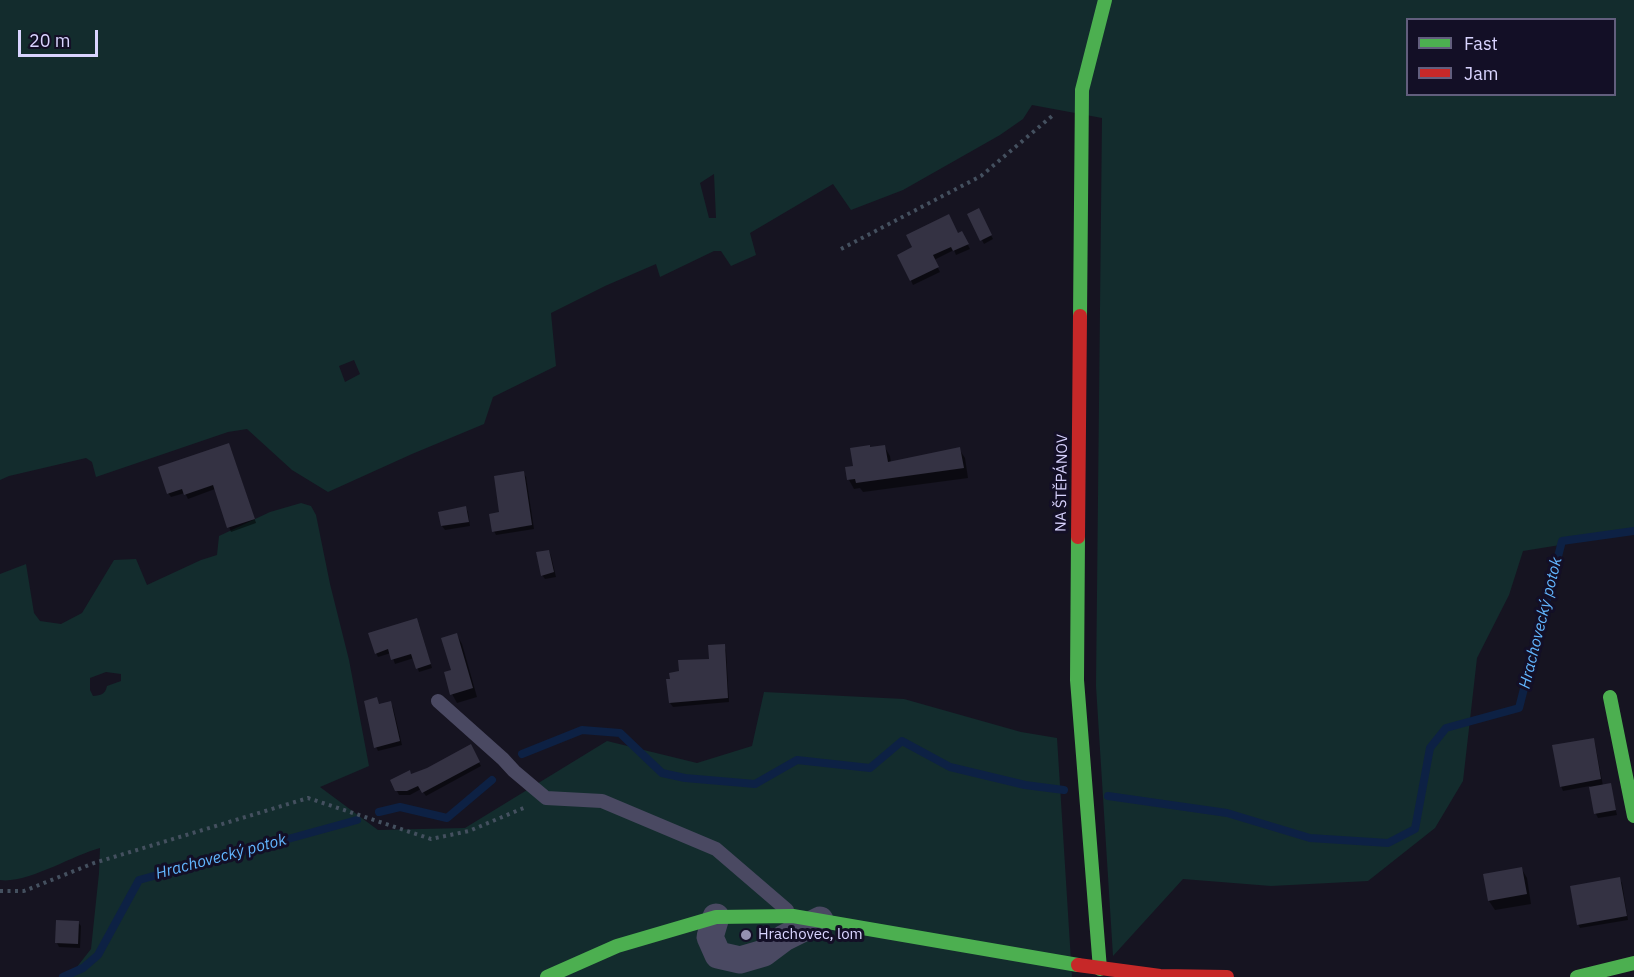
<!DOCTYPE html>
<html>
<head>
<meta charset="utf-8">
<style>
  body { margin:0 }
  #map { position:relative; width:1634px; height:977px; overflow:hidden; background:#161421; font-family:"IBM Plex Sans",sans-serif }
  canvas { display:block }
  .legend { position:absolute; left:1406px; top:18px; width:210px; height:78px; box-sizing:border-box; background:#130f26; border:2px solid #625e7d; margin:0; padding:8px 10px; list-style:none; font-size:18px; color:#d9d4ff }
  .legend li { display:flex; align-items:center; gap:12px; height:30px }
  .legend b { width:30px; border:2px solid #625e7d }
  .scale { position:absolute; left:18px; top:30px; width:80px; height:27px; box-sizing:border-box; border:3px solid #d9d4ff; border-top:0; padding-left:8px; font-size:18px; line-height:21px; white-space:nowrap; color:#d9d4ff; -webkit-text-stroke:4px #130f26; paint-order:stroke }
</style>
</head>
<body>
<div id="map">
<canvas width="1634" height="977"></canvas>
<ul class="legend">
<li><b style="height:8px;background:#4caf50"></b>Fast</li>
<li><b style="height:8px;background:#c62828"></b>Jam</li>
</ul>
<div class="scale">20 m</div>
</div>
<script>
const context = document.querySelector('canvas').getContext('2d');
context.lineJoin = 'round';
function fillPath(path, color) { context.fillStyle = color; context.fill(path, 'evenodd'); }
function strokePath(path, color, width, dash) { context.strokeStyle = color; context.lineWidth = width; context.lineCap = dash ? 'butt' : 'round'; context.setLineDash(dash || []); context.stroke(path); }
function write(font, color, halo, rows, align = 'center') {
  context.font = font + ' "IBM Plex Sans",sans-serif'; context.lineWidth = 6; context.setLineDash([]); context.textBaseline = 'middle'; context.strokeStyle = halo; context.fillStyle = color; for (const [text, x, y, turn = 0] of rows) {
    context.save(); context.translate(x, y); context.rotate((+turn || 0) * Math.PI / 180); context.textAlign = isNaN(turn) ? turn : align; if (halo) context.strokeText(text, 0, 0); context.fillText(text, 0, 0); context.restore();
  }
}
fillPath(new Path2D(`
  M0,0H1634V533L1523,551L1509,595L1477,658L1463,781L1435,828L1368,881L1271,886L1183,879L1113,956L1096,686L1102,118L1032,105L1023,119L1000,135L903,190L851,210L833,184L750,233L756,255L731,266L721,251H714L660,277L656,264L605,286L551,313L556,366L493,397L484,424L412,454L328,492L292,470L247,429L228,432L96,477L92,462L86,458L9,476L0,480ZM1408,20H1614V94H1408ZM714,174L716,218H709L700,183ZM354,360L360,374L345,382L339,366Z
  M301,503L311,506L316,515L330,584L349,660L369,766L320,787L378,830L465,828L607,741L697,763L752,746L764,692L904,699L1021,732L1057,738L1072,977H69L91,949L99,873L100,848C73,855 27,884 0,880V574L26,564L34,613L40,621L61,624L82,613L114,560L136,559L147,585L201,560L217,555L219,536L270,512ZM106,672L121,674V681L107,686C105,695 101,695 93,696L90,690V678Z`), '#132c2d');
fillPath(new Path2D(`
  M978,210L993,239L984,244L969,215Z
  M962,233L970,249L956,255L954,250L934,260L940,272L913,285L899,255Z
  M884,446L890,456L891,463L959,449L965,458L968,478L863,492L860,488L854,489L849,480L855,467Z
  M231,449L256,523L231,532L215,489L188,499L185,493L171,497L168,493Z
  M523,472L526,477L534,529L496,535L494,531Z
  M466,508L468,512L470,526L445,530L442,526L440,513Z
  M549,551L551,556L556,577L545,579L542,575Z
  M419,624L432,668L419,672L414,658L395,664L391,653L378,657L376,653Z
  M457,635L462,644L477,697L457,703L452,694Z
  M724,646L726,650L729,702L673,707L670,703Z
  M390,703L393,707L402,745L378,751L376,747L379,705Z
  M1593,739L1595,743L1603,786L1610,785L1617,815L1598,818L1596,814L1590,786L1563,791L1561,786Z
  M470,746L481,766L426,796L421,789L410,795H399L392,781L428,769Z
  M1521,868L1527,878L1531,904L1495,910L1489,901Z
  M1619,879L1622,883L1628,920L1580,928L1578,924Z
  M58,921L78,922L81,926L80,948L59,947L57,943Z`), '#0007');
strokePath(new Path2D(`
  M522,754L582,730L620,733L662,773L685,778L755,784L797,760L870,768L902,741L950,767L1025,785L1064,790
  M1108,796L1227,813L1310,838L1388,843L1415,829L1430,748L1446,728L1519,708L1562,541L1634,531
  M379,812L400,807L447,818L492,780
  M63,977L83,968L98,955L139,880L357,820`), '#0d2144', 8);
fillPath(new Path2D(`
  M979,208L992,235L980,241L967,214Z
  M949,214L958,233L962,231L969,244L953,251L951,247L933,255L939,267L910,281L897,255L912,247L906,235Z
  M229,443L255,519L227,528L213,485L184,495L182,489L167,494L158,467Z
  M870,445V447L885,445L888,462L960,447L964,468L856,483L855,479L847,480L845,467L853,466L850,448Z
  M524,471L532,525L492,532L489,514L499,512L494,476Z
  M466,506L469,522L441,526L438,512Z
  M549,550L554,572L541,576L536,552Z
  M417,618L431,664L416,669L411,654L391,660L388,649L375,654L368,633Z
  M457,633L473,688L450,695L444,672L451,670L441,638Z
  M725,644L728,698L669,703L666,679H670L669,673L679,671L678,660L709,659L708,645Z
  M377,697L379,704L391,701L400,741L374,748L364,701Z
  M1594,738L1601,779L1560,787L1552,745Z
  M471,744L480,762L422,793L418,786L407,791H395L390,780L410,770L411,774L427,768Z
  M1611,783L1616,810L1594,814L1589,787Z
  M1522,867L1527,894L1488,901L1483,874Z
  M1620,877L1627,916L1577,925L1570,886Z
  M56,920L79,921L78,944L55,943Z`), '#343243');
strokePath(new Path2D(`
  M841,249L981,176L1052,116
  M0,891H24L94,863L308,798L431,839L469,831L526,807`), '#44505f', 4, [3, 4.5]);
strokePath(new Path2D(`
  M438,701L503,759L514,771L546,798L602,801L716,849L787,910`), '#4a4962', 14);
strokePath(new Path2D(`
  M716,917L710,937L718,955L740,960L764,953L784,938L820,920`), '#4a4962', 27);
strokePath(new Path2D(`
  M1080,316L1082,90L1105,0
  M1078,537L1077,680L1100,969
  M1610,697L1634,816
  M547,977L617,946L716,917L793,916L1078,965
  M1577,977L1634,963`), '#4caf50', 14);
strokePath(new Path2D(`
  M1078,537L1080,316
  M1078,965L1160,976L1227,977`), '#c62828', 14);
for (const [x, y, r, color] of [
  [746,935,6,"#9591b1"]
]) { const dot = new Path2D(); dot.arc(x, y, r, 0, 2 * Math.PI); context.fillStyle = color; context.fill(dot); strokePath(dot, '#130f26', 2); }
write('15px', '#d9d4ff', '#130f26', [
  ["NA ŠTĚPÁNOV",1062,483,-89]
]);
write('15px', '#d9d4ff', '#130f26', [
  ["Hrachovec, lom",758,935]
], 'left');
write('italic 16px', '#62b6ff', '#130f26', [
  ["Hrachovecký potok",1541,623,-76],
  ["Hrachovecký potok",221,857,-15]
]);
</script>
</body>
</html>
